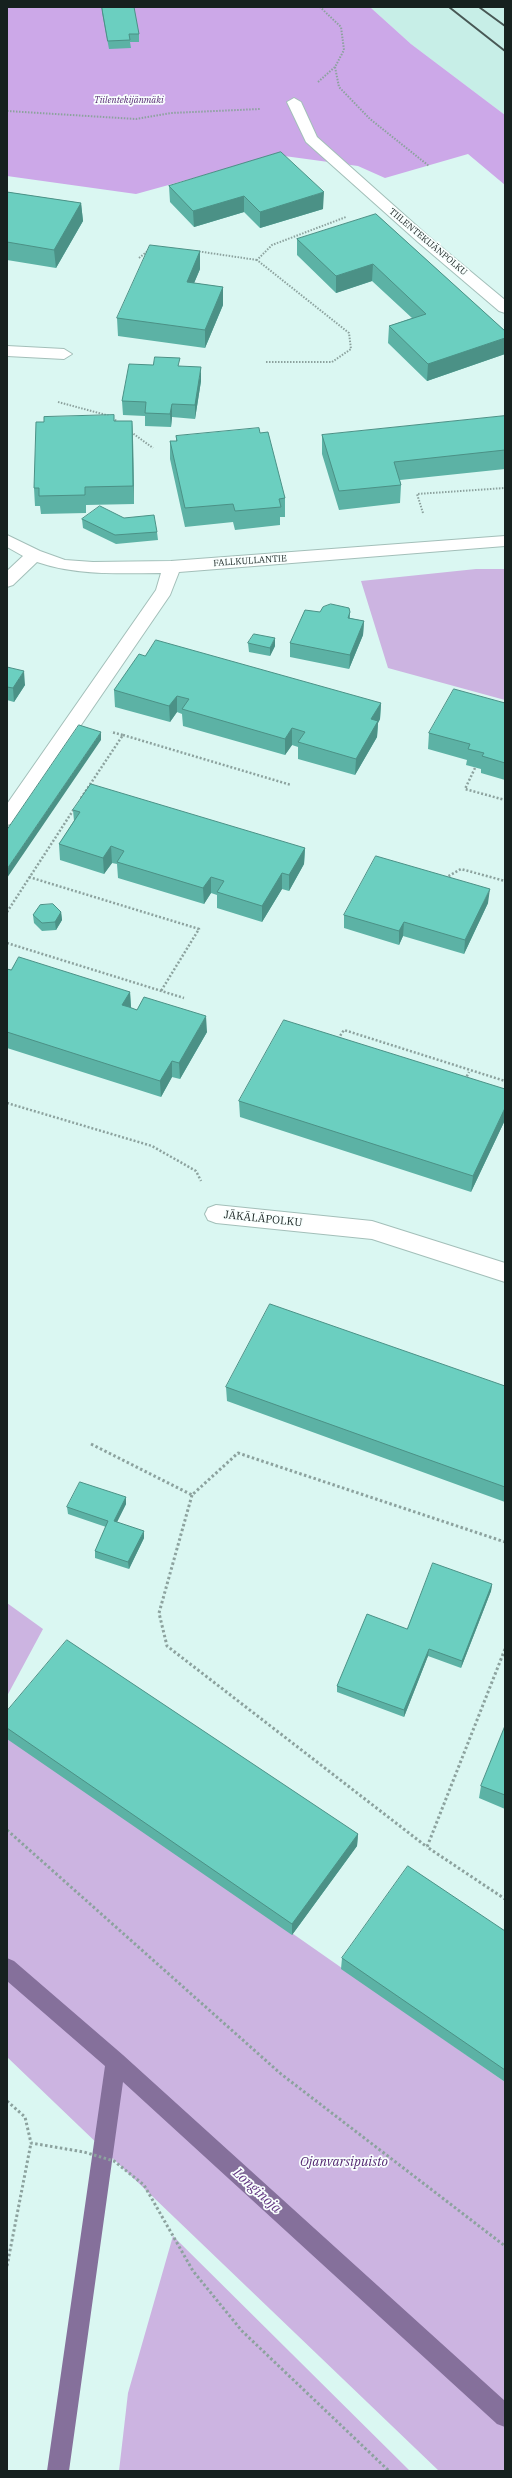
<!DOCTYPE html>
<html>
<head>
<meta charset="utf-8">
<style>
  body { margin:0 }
  #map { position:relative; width:512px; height:2478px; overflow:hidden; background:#daf7f2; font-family:"IBM Plex Serif",serif }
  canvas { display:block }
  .frame { position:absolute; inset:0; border:8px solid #16211f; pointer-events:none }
</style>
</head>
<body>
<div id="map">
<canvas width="512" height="2478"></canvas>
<div class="frame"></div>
</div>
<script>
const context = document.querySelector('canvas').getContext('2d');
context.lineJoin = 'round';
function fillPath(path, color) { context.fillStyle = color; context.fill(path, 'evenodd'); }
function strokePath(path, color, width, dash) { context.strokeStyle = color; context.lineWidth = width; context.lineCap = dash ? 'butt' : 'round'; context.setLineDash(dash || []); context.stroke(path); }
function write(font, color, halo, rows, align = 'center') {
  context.font = font + ' "IBM Plex Serif",serif'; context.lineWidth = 3.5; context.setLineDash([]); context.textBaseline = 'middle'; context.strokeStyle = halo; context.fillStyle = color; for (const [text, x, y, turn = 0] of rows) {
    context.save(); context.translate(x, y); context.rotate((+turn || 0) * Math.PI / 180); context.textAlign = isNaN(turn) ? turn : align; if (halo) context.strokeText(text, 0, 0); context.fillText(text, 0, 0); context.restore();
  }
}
fillPath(new Path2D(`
  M370,7H505V115L411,44Z`), '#c7eee7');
fillPath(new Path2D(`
  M476,569H505V700L388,668L361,581Z
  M7,1603L43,1629L7,1696Z
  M7,1734L505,2082V2471H439L7,2057Z
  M173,2236L410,2471H119L128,2393Z`), '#ccb4e1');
fillPath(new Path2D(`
  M7,7H370L411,44L505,115V185L468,154L385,178L358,166L277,155L136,194L7,176Z`), '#cca8e8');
fillPath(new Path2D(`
  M7,1958L14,1961L123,2055L505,2401V2427L497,2424L123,2082L69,2471H47L105,2066L7,1981Z`), '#85709b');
const minor = new Path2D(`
  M294,98L301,102L317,137L428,236L505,300V313L499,311L418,242L306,142L287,102Z
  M7,346L64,349L72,354L64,359L7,356Z
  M7,535L40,551L65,560L93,562L171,561L505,536V546L179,572L170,595L14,823L7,825V804L156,590L161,573C119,573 78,576 37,562L13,585L7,587V571L23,556L7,547Z
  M216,1205L372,1221L505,1263V1282L372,1239L216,1223L208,1220L205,1214L208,1208Z`);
strokePath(minor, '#a3bfb9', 2);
strokePath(new Path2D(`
  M335,67L339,87L370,119L429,166
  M318,82L335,67L344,50L341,27L320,7
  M7,111L136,119L171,113L260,109
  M196,251L257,260
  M139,258L149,250
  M266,362H332L351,349L349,333L257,260L272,245L346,217
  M58,402L110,416L118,422
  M131,432L153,448
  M423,513L417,494L505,488`), '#8ca29e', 2, [1.5, 1.5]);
strokePath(new Path2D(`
  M123,735L291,785
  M475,768L465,789L505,800
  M81,798L123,735L111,732
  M29,877L199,929L161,991
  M445,878L461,869L505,881
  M7,912L74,809
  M7,943L184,998
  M338,1039L344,1030L505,1081
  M465,1080L469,1072
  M7,1103L152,1146L196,1171L201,1181`), '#8ca29e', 2.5, [2, 2]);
strokePath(new Path2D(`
  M91,1444L192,1495L238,1453L505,1542
  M192,1495L159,1613L167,1646L427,1847
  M505,1649L427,1847L505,1899
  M7,1830L281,2074L505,2246
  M7,2101L25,2117L31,2143L84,2152L114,2161L144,2185L193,2271L242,2331L389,2471
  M7,2266L31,2143`), '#8ca29e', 3, [2.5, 2.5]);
fillPath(minor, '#fff');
strokePath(new Path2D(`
  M449,7L505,51
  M479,7L505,26`), '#485855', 2);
fillPath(new Path2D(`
  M102,7H127L139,34V42H130L131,48L109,49L102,12Z
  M281,152L323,209L260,228L244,212L194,227L170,202L169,186Z
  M7,192L81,203L83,221L56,268L7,260Z
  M376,214L505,331V354L427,381L388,343L389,326L412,318L372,281L336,293L297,255V239Z
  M200,251V269L194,283L223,287V305L205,348L118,336L117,318Z
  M180,366L201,381L195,419L172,417L171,427L145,426V416L123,415L122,401Z
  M505,416V469L400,480L401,485L400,503L339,510L322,454V435Z
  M132,421L133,439L134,504L86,505V513L41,514L40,506H35L34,488L44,422Z
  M260,433L285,498V517H280V525L235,530L233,522L185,527L170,459V441H176V436Z
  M124,518L157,532L158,540L116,544L83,528L82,519Z
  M320,612H350V618L364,621L363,635L349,669L290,657V643Z
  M248,643L275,646L270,656L249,652Z
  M145,656L381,703L380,719L378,723L377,737L355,775L298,759V747L292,745L285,755L183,726L182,714L177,712L170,722L115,707L114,690Z
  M7,667L25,685L14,702L7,700Z
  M505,703V780L481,773V769L466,765L467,760L428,749L429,733Z
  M73,810L305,848L304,864L289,891L282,889L262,922L217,908V895L211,893L204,904L118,878L117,864L112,863L104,874L60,860L59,844L74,821Z
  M488,903L464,954L403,936L399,945L344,928V915Z
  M61,912L62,920L56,930L42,931L34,923L33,915Z
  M7,969L130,992L131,1008L207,1032L180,1079L172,1077L161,1097L7,1048Z
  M505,1089V1120L471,1192L240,1117L239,1101Z
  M505,1386V1502L227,1401L226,1387Z
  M126,1497V1504L117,1522L144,1538L129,1569L95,1558V1551L106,1527L68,1514L67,1507Z
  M492,1584L491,1591L461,1668L428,1656L404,1717L337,1692V1686L407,1629Z
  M7,1711L358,1834L357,1846L292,1935L7,1739Z
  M505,1726V1809L479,1798L481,1786Z
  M505,1931V2082L341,1969L342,1958Z`), '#5cb2a5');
fillPath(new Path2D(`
  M324,192L323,209L260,228V212Z
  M244,196V212L194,227L193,211Z
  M81,203L83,221L56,268L54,250Z
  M200,251V269L187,300V282Z
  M373,264L372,281L336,293V276Z
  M223,287V305L205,348V330Z
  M505,338V354L427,381L428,364Z
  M201,367V381L195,419V405Z
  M172,404V417L171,427L170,414Z
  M132,421L133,439L134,504L133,486Z
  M364,621L363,635L349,669L350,655Z
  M275,638V646L270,656V648Z
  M24,671L25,685L14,702L13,688Z
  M177,696V712L170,722L169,706Z
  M381,703L380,719L378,723L377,737L355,775L356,759L371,719Z
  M292,728V745L285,755V739Z
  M101,732V740L7,878V869Z
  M111,846L112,863L104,874L103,858Z
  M305,848L304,864L289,891V875Z
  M282,873V889L262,922V906Z
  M211,877V893L204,904L203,888Z
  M490,889L488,903L464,954L465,940Z
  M61,912L62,920L56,930L55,922Z
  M404,922L403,936L399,945V931Z
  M130,992L131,1008L122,1005Z
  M206,1016L207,1032L180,1079L179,1063Z
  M172,1061V1077L161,1097L160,1081Z
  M505,1108V1120L471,1192L473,1176Z
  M126,1497V1504L114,1528V1521Z
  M144,1531V1538L129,1569L128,1562Z
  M492,1584L491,1591L461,1668L462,1661Z
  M429,1649L428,1656L404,1717V1710Z
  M358,1834L357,1846L292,1935V1924Z`), '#4b9186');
const building = new Path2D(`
  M102,7H134L139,34H129L130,40L108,41Z
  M281,152L324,192L260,212L244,196L193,211L169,186Z
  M7,192L81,203L54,250L7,242Z
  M376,214L505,331V338L428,364L389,326L426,314L373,264L336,276L297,239Z
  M150,245L200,251L187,282L223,287L205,330L117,318Z
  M155,357L180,358L178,366L201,367L195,405L172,404L170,414L145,413L146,402L122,401L129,364L153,365Z
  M114,415V421H132L133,486L85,487V495L39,496V488H34L36,422H44V417Z
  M505,416V450L394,462L401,485L339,491L322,435Z
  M259,428L260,433L268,432L285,498L279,499L281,507L235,511L233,504L185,508L170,441H177L176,436Z
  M100,506L124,518L154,515L157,532L115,535L82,519Z
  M331,604L349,608L350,612L348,618L364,621L350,655L290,643L305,610L320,612L323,607Z
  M254,634L275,638L270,648L248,643Z
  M156,640L381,703L371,719L378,721L356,759L298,742L305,732L292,728L285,739L182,709L189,699L177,696L169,706L114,690L139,654L145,656Z
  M7,667L24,671L13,688L7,687Z
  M454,689L505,703V763L482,756L484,753L468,749L470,744L429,733Z
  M79,725L101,732L7,869V830Z
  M91,784L305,848L289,875L282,873L262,906L217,892L224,881L211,877L203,888L117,862L124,851L111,846L103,858L59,844L80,812L73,810Z
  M376,856L490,889L465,940L404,922L399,931L344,915Z
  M53,904L61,912L55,922L42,923L33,915L40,905Z
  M19,957L130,992L122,1005L129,1007L137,1010L144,997L206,1016L179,1063L172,1061L160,1081L7,1032V969L11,970Z
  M284,1020L505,1089V1108L473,1176L239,1101Z
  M270,1304L505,1386V1487L226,1387Z
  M80,1482L126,1497L114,1521L144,1531L128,1562L95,1551L108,1521L67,1507Z
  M433,1563L492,1584L462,1661L429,1649L404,1710L337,1686L367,1614L407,1629Z
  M67,1640L358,1834L292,1924L7,1728V1711Z
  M505,1726V1795L481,1786Z
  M408,1866L505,1931V2070L342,1958Z`);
fillPath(building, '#6bcfc0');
strokePath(building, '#4b9186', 1);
write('italic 9px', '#532670', '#f9fffe', [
  ["Tiilentekijänmäki",129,100]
]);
write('9px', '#16211f', '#f9fffe', [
  ["TIILENTEKIJÄNPOLKU",428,242,40],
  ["FALLKULLANTIE",250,561,-4]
]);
write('11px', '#16211f', '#f9fffe', [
  ["JÄKÄLÄPOLKU",263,1219,6]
]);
write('italic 13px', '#532670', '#f9fffe', [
  ["Ojanvarsipuisto",344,2162]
]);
write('italic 14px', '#633682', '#f9fffe', [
  ["Longinoja",257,2191,42]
]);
</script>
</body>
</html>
